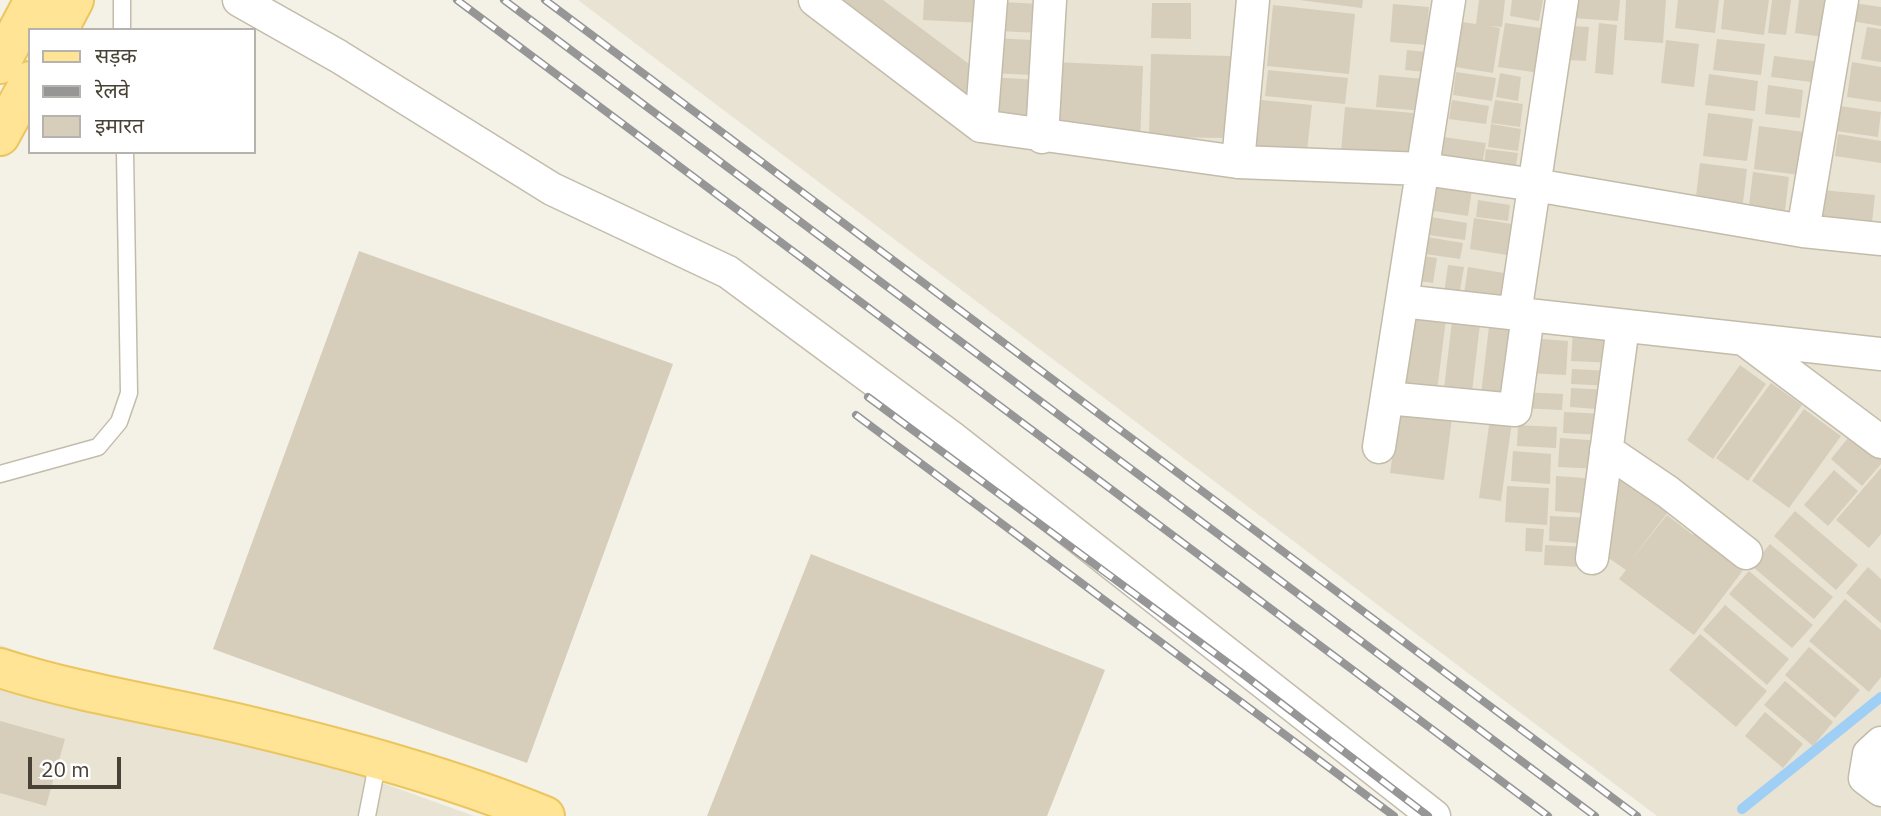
<!DOCTYPE html>
<html>
<head>
<meta charset="utf-8">
<style>
  body { margin:0 }
  #map { position:relative; width:1881px; height:816px; overflow:hidden; background:#f4f1e7; font-family:"IBM Plex Sans","Noto Sans Devanagari",sans-serif }
  canvas { display:block }
  .legend { position:absolute; left:28px; top:28px; width:228px; height:126px; box-sizing:border-box; background:#fff; border:2px solid #b6b3ae; margin:0; padding:9px 12px; list-style:none; font-size:21px; color:#484135 }
  .legend li { display:flex; align-items:center; gap:14px; height:35px }
  .legend b { width:35px; border:2px solid #b6b3ae }
  .scale { position:absolute; left:28px; top:757px; width:93px; height:32px; box-sizing:border-box; border:4px solid #484135; border-top:0; padding-left:9px; font-size:21px; line-height:24px; white-space:nowrap; color:#484135; -webkit-text-stroke:5px #fff; paint-order:stroke }
</style>
</head>
<body>
<div id="map">
<canvas width="1881" height="816"></canvas>
<ul class="legend">
<li><b style="height:9px;background:#ffe495"></b>सड़क</li>
<li><b style="height:9px;background:#969696"></b>रेलवे</li>
<li><b style="height:19px;background:#d7cdbb"></b>इमारत</li>
</ul>
<div class="scale">20 m</div>
</div>
<script>
const context = document.querySelector('canvas').getContext('2d');
context.lineJoin = 'round';
function fillPath(path, color) { context.fillStyle = color; context.fill(path, 'evenodd'); }
function strokePath(path, color, width, dash) { context.strokeStyle = color; context.lineWidth = width; context.lineCap = dash ? 'butt' : 'round'; context.setLineDash(dash || []); context.stroke(path); }
fillPath(new Path2D(`
  M578,0H1881V816H1657Z
  M0,645L474,816H0Z`), '#e9e3d4');
strokePath(new Path2D(`
  M1742,809L1881,697`), '#9fcff5', 10);
fillPath(new Path2D(`
  M843,0H883L977,70L970,114L843,12Z
  M924,0H987L985,23L923,20Z
  M1299,0H1363L1362,8Z
  M1479,0H1505L1502,27L1488,26L1500,28L1493,73L1455,67L1462,22L1476,24Z
  M1512,0H1543L1539,21L1510,16Z
  M1573,0H1620L1618,21L1572,18Z
  M1626,0H1666L1663,43L1624,40Z
  M1678,0H1719L1715,33L1675,28Z
  M1724,0H1769L1764,35L1721,29Z
  M1772,0H1791L1786,35L1768,33Z
  M1799,0H1836L1831,38L1795,33Z
  M1001,2L1041,4L1040,33L999,31Z
  M1152,3H1191V39L1151,38Z
  M1854,3L1881,7V26L1851,21Z
  M1393,4L1429,7L1426,45L1390,42Z
  M1273,5L1355,14L1349,74L1267,66Z
  M1505,23L1547,29L1540,73L1498,67Z
  M1599,23L1617,25L1613,75L1595,73Z
  M1572,26L1589,27L1586,61L1569,60Z
  M1867,27L1881,29V62L1861,59Z
  M994,38L1032,40L1031,75L992,73Z
  M1717,39L1765,44L1761,75L1713,70Z
  M1666,40L1699,44L1694,87L1661,83Z
  M1407,50L1438,53L1436,73L1405,70Z
  M1151,54L1232,56L1230,138L1149,137Z
  M1774,56L1821,62L1819,83L1771,77Z
  M1054,62L1143,66L1140,143L1051,128Z
  M1852,62L1881,67V102L1847,97Z
  M1268,70L1348,78L1345,104L1265,96Z
  M1456,72L1496,78L1492,101L1453,95Z
  M1500,73L1521,77L1518,101L1496,97Z
  M1709,74L1758,81L1755,111L1705,105Z
  M1379,75L1425,79L1423,111L1376,107Z
  M990,77L1038,80L1035,121L988,118Z
  M1768,85L1803,90L1800,118L1765,114Z
  M1261,100L1312,105L1307,151L1256,146Z
  M1452,100L1489,106L1486,124L1449,119Z
  M1495,100L1523,104L1520,127L1491,123Z
  M1833,105L1881,112L1878,137L1829,130Z
  M1345,107L1425,114L1421,159L1341,152Z
  M1708,113L1753,119L1747,161L1703,156Z
  M1491,124L1521,129L1518,151L1488,147Z
  M1759,126L1812,133L1807,176L1754,169Z
  M1838,134L1881,141V163L1835,156Z
  M1443,137L1486,143L1482,165L1439,159Z
  M1486,149L1518,153L1514,177L1483,172Z
  M1700,163L1747,169L1742,211L1695,205Z
  M1753,172L1789,177L1784,219L1748,214Z
  M1432,176L1473,182L1468,216L1427,210Z
  M1822,190L1875,195L1871,232L1819,227Z
  M1478,200L1510,205L1508,221L1476,217Z
  M1425,216L1467,223L1465,240L1422,234Z
  M1474,218L1518,225L1513,256L1470,249Z
  M1427,237L1463,243L1460,259L1425,254Z
  M359,251L673,364L527,763L213,649Z
  M1423,256L1437,258L1433,283L1419,281Z
  M1448,265L1464,267L1458,302L1443,300Z
  M1468,267L1510,274L1506,306L1463,300Z
  M1453,313L1481,316L1471,400L1443,397Z
  M1413,315L1446,319L1436,399L1403,395Z
  M1490,318L1521,322L1510,407L1480,403Z
  M1573,331L1616,333L1614,363L1571,361Z
  M1529,338L1568,341L1566,375L1527,373Z
  M1740,365L1766,384L1713,459L1687,440Z
  M1572,369L1611,371V386L1571,384Z
  M1771,383L1802,405L1748,481L1716,458Z
  M1571,388L1611,390L1610,410L1570,407Z
  M1521,392L1563,394L1562,410L1520,408Z
  M1400,403L1453,410L1444,480L1390,473Z
  M1804,409L1841,436L1789,508L1752,481Z
  M1491,411L1513,414L1501,501L1479,498Z
  M1564,412L1605,414L1604,435L1563,433Z
  M1518,425L1557,427L1556,448L1517,446Z
  M1853,432L1881,456V464L1862,486L1831,459Z
  M1560,438L1602,441L1600,469L1558,467Z
  M1513,451L1551,454L1550,484L1511,481Z
  M1608,456L1675,503L1628,564L1667,515L1693,535L1698,528L1747,565L1694,635L1619,579L1626,570L1597,550Z
  M1881,468V534L1869,548L1836,520Z
  M1834,470L1858,491L1828,526L1804,505Z
  M1556,476L1598,479L1596,514L1555,511Z
  M1507,486L1549,488L1547,525L1505,522Z
  M1795,511L1858,565L1836,590L1774,536Z
  M1550,516L1592,518L1591,544L1549,541Z
  M1526,528L1544,529L1542,552L1525,551Z
  M1770,544L1833,597L1814,619L1752,566Z
  M1545,545L1586,547L1580,567L1544,565Z
  M811,554L1105,670L1047,816H707Z
  M1868,567L1881,579V623L1846,593Z
  M1749,571L1813,625L1792,648L1729,594Z
  M1845,599L1881,630V677L1869,692L1809,641Z
  M1725,605L1789,659L1767,685L1703,630Z
  M1700,634L1767,691L1736,727L1669,670Z
  M1809,647L1860,690L1835,718L1785,675Z
  M1785,681L1833,722L1813,746L1764,705Z
  M1765,712L1803,744L1783,768L1745,736Z
  M0,721L65,739L46,806L0,793Z`), '#d7cdbb');
const lane = new Path2D(`
  M122,0V30
  M0,474L98,447L119,422L129,393L125,152
  M367,816L378,760`);
const street = new Path2D(`
  M239,0L338,56L552,189L728,272L951,437L1434,816
  M815,0L981,126L1238,162L1424,169L1535,185L1803,231L1881,239
  M981,126L991,0
  M1042,137L1050,0
  M1238,162L1253,0
  M1803,231L1842,0
  M1402,301L1881,354
  M1515,314L1562,0
  M1745,340L1881,442
  M1387,398L1515,410L1528,315
  M1379,447L1449,0
  M1606,450L1668,492L1746,553
  M1592,558L1623,326
  M1881,743L1869,754L1865,778L1881,790`);
const primary = new Path2D(`
  M58,30L74,0
  M0,64L34,0
  M0,136L30,81
  M0,668C81,694 166,706 249,726C349,750 450,777 545,816`);
strokePath(lane, '#c3bcab', 19);
strokePath(street, '#c3bcab', 35);
strokePath(primary, '#ebc55e', 42);
strokePath(lane, '#fff', 16);
strokePath(street, '#fff', 32);
strokePath(primary, '#ffe495', 38);
const rail = new Path2D(`
  M457,0L1548,816
  M504,0L1595,816
  M545,0L1637,816
  M868,397L1243,674L1428,816
  M856,415L1394,816`);
strokePath(rail, '#969696', 8);
strokePath(rail, '#fff', 5, [16]);
</script>
</body>
</html>
